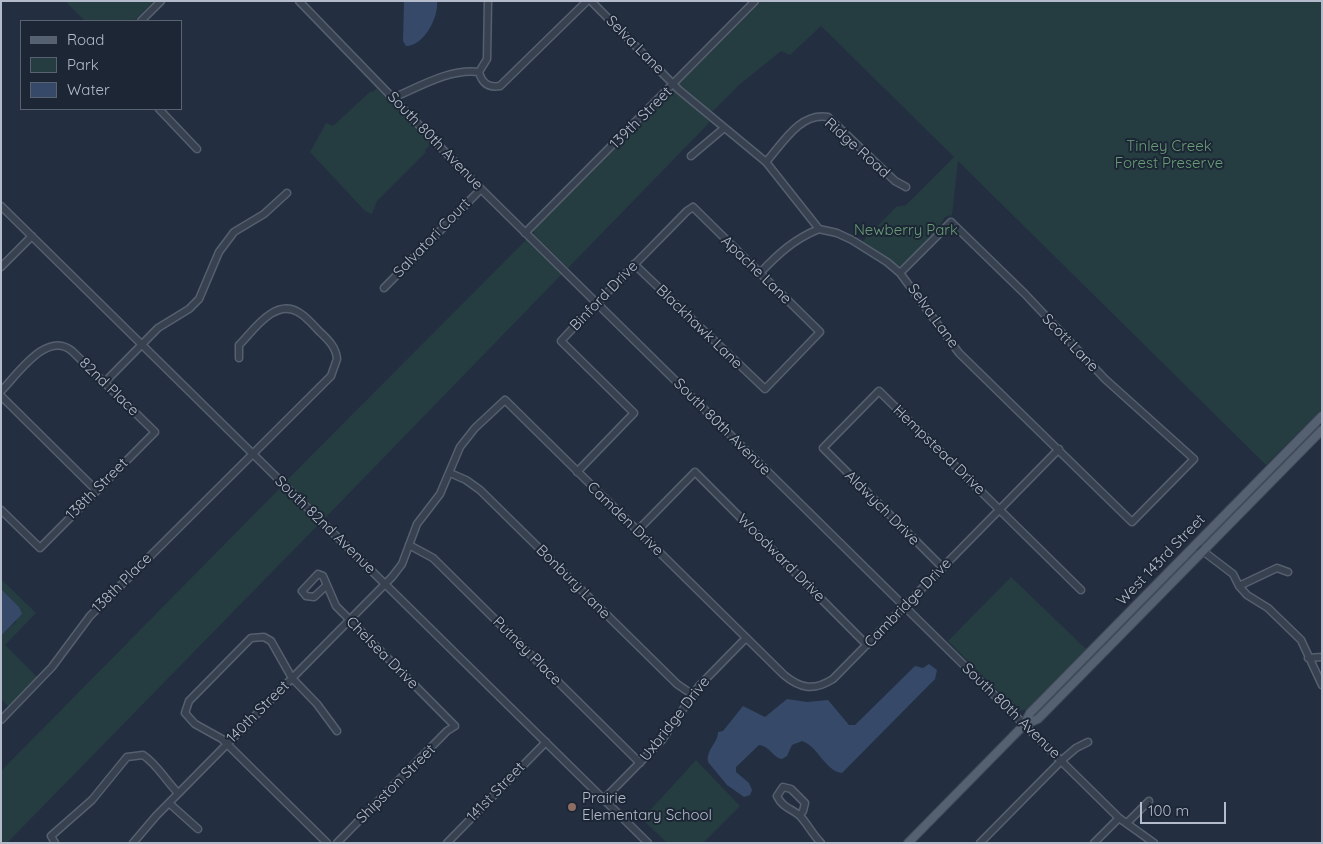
<!DOCTYPE html>
<html>
<head>
<meta charset="utf-8">
<style>
  body { margin:0 }
  #map { position:relative; width:1323px; height:844px; overflow:hidden; background:#232f40; font-family:Quicksand,sans-serif }
  canvas { display:block }
  .frame { position:absolute; inset:0; border:2px solid #b4bccb; pointer-events:none }
  .legend { position:absolute; left:20px; top:20px; width:162px; height:90px; box-sizing:border-box; background:#1c2635; border:1px solid #596271; margin:0; padding:6px 9px; list-style:none; font-size:15px; color:#b4bccb }
  .legend li { display:flex; align-items:center; gap:10px; height:25px }
  .legend b { width:25px; border:1px solid #596271 }
  .scale { position:absolute; left:1140px; top:802px; width:86px; height:22px; box-sizing:border-box; border:2px solid #b4bccb; border-top:0; padding-left:6px; font-size:15px; line-height:18px; white-space:nowrap; color:#b4bccb; -webkit-text-stroke:4px #1c2635; paint-order:stroke }
</style>
</head>
<body>
<div id="map">
<canvas width="1323" height="844"></canvas>
<div class="frame"></div>
<ul class="legend">
<li><b style="height:6px;background:#556070"></b>Road</li>
<li><b style="height:14px;background:#253d41"></b>Park</li>
<li><b style="height:14px;background:#364968"></b>Water</li>
</ul>
<div class="scale">100 m</div>
</div>
<script>
const context = document.querySelector('canvas').getContext('2d');
context.lineJoin = 'round';
function fillPath(path, color) { context.fillStyle = color; context.fill(path, 'evenodd'); }
function strokePath(path, color, width, dash) { context.strokeStyle = color; context.lineWidth = width; context.lineCap = dash ? 'butt' : 'round'; context.setLineDash(dash || []); context.stroke(path); }
function write(font, color, halo, rows, align = 'center') {
  context.font = font + ' Quicksand,sans-serif'; context.lineWidth = 4; context.setLineDash([]); context.textBaseline = 'middle'; context.strokeStyle = halo; context.fillStyle = color; for (const [text, x, y, turn = 0] of rows) {
    context.save(); context.translate(x, y); context.rotate((+turn || 0) * Math.PI / 180); context.textAlign = isNaN(turn) ? turn : align; if (halo) context.strokeText(text, 0, 0); context.fillText(text, 0, 0); context.restore();
  }
}
fillPath(new Path2D(`
  M68,1H154L134,21H85L67,3Z
  M762,1H1322V409L1266,465L958,161L952,215L945,217L937,230L902,265L898,266L862,242L896,207L906,205L954,157L821,26L790,55L781,51L739,85L711,113L679,84Z
  M377,88L431,144L425,150L426,152L377,201L372,214L365,211L310,152L326,123L333,126L371,91L373,92Z
  M671,91L677,92L710,122L568,268L534,235V229Z
  M527,239L562,274L325,518L286,481Z
  M281,487L318,525L7,843H1V771Z
  M1011,577L1086,649L1027,709L1018,711L948,641Z
  M1,579L36,613L5,645L37,677L9,707L1,699V636L16,622L18,607L1,589Z
  M696,760L740,806L703,843H667L642,819Z`), '#253d41');
fillPath(new Path2D(`
  M404,1H437C439,17 424,46 406,46L403,41Z
  M1,589L19,607L22,614L1,636Z
  M929,664L937,670L935,679L842,773C825,771 818,746 802,741L792,745L787,756L782,759C773,758 770,746 759,745L736,767V772L749,783L752,790L750,795L744,797L727,785L708,762C706,749 718,743 718,732L723,731L743,706L765,717L787,699L807,702L828,700L849,725H855L915,666L923,668Z`), '#364968');
const minor = new Path2D(`
  M299,1L481,189L1119,818L1154,843
  M591,1L679,90L766,162L819,229L837,233L852,240L887,262L900,273L959,353L1132,522L1194,459L1105,379L1025,294L951,222L900,273
  M141,21L161,1
  M479,72C482,83 488,88 500,86L587,1
  M393,98C419,87 450,68 479,72L487,59L488,1
  M159,109L197,149
  M691,156L723,129
  M766,162C783,143 800,112 828,117L895,181L906,187
  M1,206L648,843
  M525,233L755,1
  M1,267L32,236
  M760,273C778,254 794,239 819,229
  M384,288L481,189
  M104,383L158,328L189,309L199,299L219,252L234,232L264,214L287,193
  M1,391C18,374 47,330 72,351L155,432L40,548L1,510
  M1,396L96,490
  M577,472L634,413L561,341C602,297 645,254 687,211L693,207L820,332L765,389L634,264
  M450,473L466,480L480,490L677,684L693,695
  M637,531L695,472L867,645
  M409,545L433,558L640,763
  M1195,545L1233,574L1239,586L1247,595L1268,608L1301,640L1322,685
  M942,567L823,448L879,391L1081,590
  M327,585L314,597L306,596L302,591L318,574L323,576L336,606L455,726L447,731L337,843
  M1239,586L1277,568L1288,572
  M1308,658L1322,657
  M1,720L52,667L90,616L331,376L337,359C336,346 327,339 318,330C312,324 306,316 298,312C275,298 253,331 239,345V358
  M604,799L662,740L699,686L746,638
  M169,803L198,829
  M800,815L803,811L805,803L791,789L783,787L777,796C783,809 794,809 801,817C808,825 813,835 821,843
  M1127,823L1149,801
  M55,843L51,836L92,800L127,757L143,755C158,765 165,780 178,793
  M133,843L156,816L392,577L402,564L417,524L440,494L460,447L475,428L505,400L784,675C801,689 814,691 833,679L1059,449
  M327,843L222,739L195,724L185,713L189,701L251,638L264,637L271,641L292,678L317,704L337,731
  M447,843L546,742
  M980,843L1062,760L1076,748L1088,742
  M1094,843L1119,818`);
const major = new Path2D(`
  M1024,725L1038,719L1322,430
  M908,843L1024,725L1030,713L1322,416`);
strokePath(minor, '#555f6e', 9);
strokePath(major, '#414a59', 10);
strokePath(minor, '#374150', 6);
strokePath(major, '#556070', 8);
for (const [x, y, r, color] of [
  [572,807,5,"#8d6e63"]
]) { const dot = new Path2D(); dot.arc(x, y, r, 0, 2 * Math.PI); context.fillStyle = color; context.fill(dot); strokePath(dot, '#1c2635', 2); }
write('15px', '#b4bccb', '#1c2635', [
  ["Selva Lane",635,45,45],
  ["139th Street",641,118,-45],
  ["South 80th Avenue",435,141,46],
  ["Ridge Road",857,148,42],
  ["Salvatori Court",432,238,-46],
  ["Apache Lane",756,270,44],
  ["Binford Drive",604,296,-46],
  ["Selva Lane",933,316,54],
  ["Blackhawk Lane",699,327,44],
  ["Scott Lane",1070,343,46],
  ["82nd Place",109,387,44],
  ["South 80th Avenue",722,427,45],
  ["Hempstead Drive",939,450,44],
  ["138th Street",97,489,-45],
  ["Aldwych Drive",882,508,45],
  ["Camden Drive",625,519,44],
  ["South 82nd Avenue",325,525,44],
  ["Woodward Drive",781,558,45],
  ["West 143rd Street",1161,560,-46],
  ["Bonbury Lane",573,582,45],
  ["138th Place",122,583,-45],
  ["Cambridge Drive",908,603,-46],
  ["Putney Place",527,651,45],
  ["Chelsea Drive",382,653,45],
  ["South 80th Avenue",1011,711,44],
  ["140th Street",258,712,-45],
  ["Uxbridge Drive",675,719,-52],
  ["Shipston Street",396,784,-45],
  ["141st Street",496,792,-46]
]);
write('15px', '#699d77', '#1c2635', [
  ["Tinley Creek",1169,146],
  ["Forest Preserve",1169,163],
  ["Newberry Park",906,230]
]);
write('15px', '#b4bccb', '#1c2635', [
  ["Prairie",582,798],
  ["Elementary School",582,815]
], 'left');
</script>
</body>
</html>
